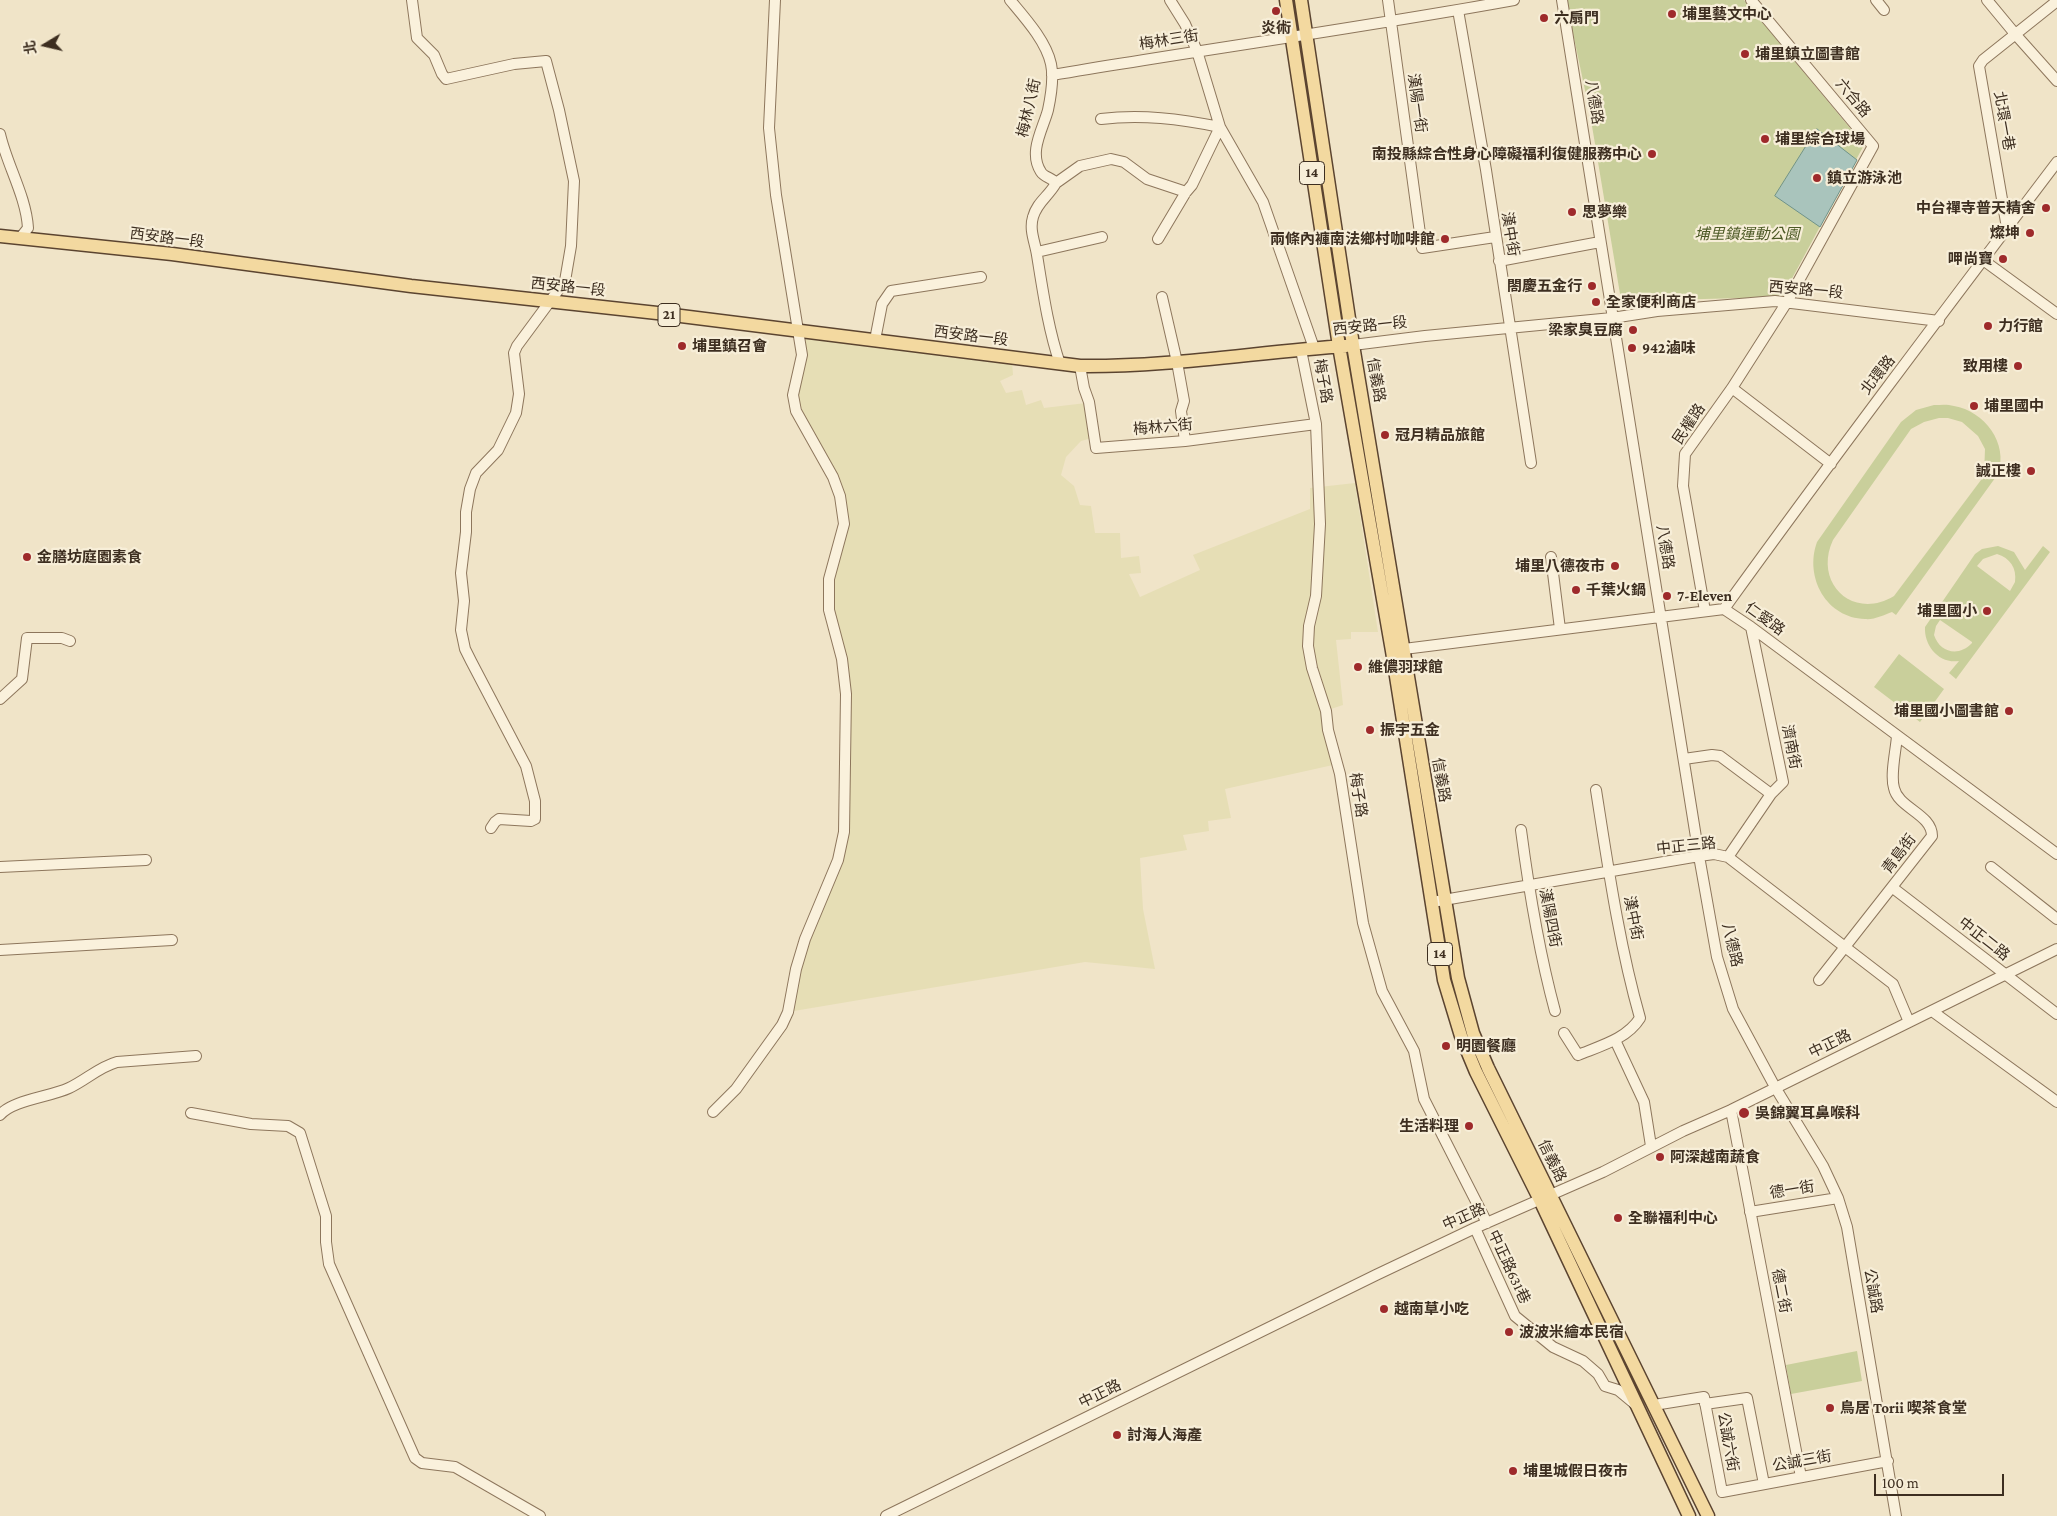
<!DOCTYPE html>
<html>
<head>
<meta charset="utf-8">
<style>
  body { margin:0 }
  #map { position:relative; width:2057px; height:1516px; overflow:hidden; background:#f0e4c8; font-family:"Crimson Pro","Noto Sans TC",serif }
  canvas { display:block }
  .north { position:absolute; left:20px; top:20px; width:50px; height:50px; -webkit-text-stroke:4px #f7eed8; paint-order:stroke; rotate:261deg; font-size:14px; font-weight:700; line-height:20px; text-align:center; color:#3d2e20 }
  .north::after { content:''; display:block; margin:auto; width:18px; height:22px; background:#3d2e20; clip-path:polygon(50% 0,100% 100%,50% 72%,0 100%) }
  .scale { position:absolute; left:1874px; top:1474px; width:130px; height:22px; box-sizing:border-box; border:2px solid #3d2e20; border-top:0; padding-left:6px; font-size:15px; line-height:18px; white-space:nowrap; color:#3d2e20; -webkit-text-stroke:4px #f7eed8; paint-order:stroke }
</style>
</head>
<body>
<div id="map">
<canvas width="2057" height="1516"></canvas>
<div class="north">北</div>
<div class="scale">100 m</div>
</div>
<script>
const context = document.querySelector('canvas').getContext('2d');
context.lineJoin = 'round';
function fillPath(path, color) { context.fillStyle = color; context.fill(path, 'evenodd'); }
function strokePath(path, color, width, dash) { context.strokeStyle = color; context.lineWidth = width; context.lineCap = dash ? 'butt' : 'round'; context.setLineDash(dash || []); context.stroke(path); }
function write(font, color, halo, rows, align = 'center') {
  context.font = font + ' "Crimson Pro","Noto Sans TC",serif'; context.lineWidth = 4.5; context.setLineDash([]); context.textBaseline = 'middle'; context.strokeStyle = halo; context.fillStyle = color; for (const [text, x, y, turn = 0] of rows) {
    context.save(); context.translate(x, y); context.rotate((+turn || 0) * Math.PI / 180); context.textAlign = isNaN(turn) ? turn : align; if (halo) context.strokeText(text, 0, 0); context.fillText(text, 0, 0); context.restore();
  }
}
fillPath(new Path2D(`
  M796,330L1012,362L1013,375L1000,381L1006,393L1022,390L1026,405L1041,400L1044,408L1086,403L1092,438L1081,441L1066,457L1061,475L1074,486L1080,505L1091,506L1095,533H1120L1121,558L1139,556L1141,573L1129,574L1140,597L1200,570L1193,555L1310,509V488L1355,483L1378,632H1351V639L1336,640L1343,705L1328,710L1333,765L1225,789L1231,818L1208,821L1209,831L1183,835L1187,850L1140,858L1143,909L1155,969L1085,962L788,1012L796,969L838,860L846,694L829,610L838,550L840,496L796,411L802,355Z`), '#e6deb5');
fillPath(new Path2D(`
  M1566,0H1744L1864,145L1782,297L1665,300L1622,306L1590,114Z
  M1934,405C1941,405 1947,404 1954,406C1984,411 2009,443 1998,474L1896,615L1892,612C1884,615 1874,620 1865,619C1827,618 1804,578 1817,542L1901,422L1916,410ZM1939,418H1948L1962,422L1978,436L1985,449L1984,476L1894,596C1853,621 1813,583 1833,540L1911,429L1924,422Z
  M1998,546L2014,552L2025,570L2043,546L2050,552L1956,679L1949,673L1959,661C1939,664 1924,646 1925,627L1975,554L1982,549ZM1997,554C2010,558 2017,568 2015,582L2010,591L1977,566L1983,559ZM1940,620L1972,642V643C1959,657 1940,653 1934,635L1936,626Z
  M1899,654L1944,689L1920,722L1874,687Z
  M1857,1351L1862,1381L1791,1394L1786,1365Z`), '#c9cf9b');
const water = new Path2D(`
  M1817,129L1857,160L1820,227L1775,196Z`);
fillPath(water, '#a9c4bc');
strokePath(water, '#6f938a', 1);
const minor = new Path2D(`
  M412,0L417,38L434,55L442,74L446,79L514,64L546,61L559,110L574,181L571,246L565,281L517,346L514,353L519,394L516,413L498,450L476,473L470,489L466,512V532L461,573L464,601L461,630L465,649L471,661L526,766L535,801V819L531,821L499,819L495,822L491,828
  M1010,0C1025,18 1046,41 1051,64C1054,78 1051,96 1048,110C1043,129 1028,152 1041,172C1044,177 1052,178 1056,183C1049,196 1037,202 1033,217C1029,230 1035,242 1037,255C1043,292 1048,328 1060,364
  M1170,0L1185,24L1197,51L1220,127L1263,202L1314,348
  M1388,0L1422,248L1495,237
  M1562,0L1699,856L1717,957L1733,1009L1775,1087L1823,1166L1838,1198L1847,1227L1896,1516
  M1876,0L1884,10
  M1987,0L2016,35L2057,81
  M1458,10L1486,170L1531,463
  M1052,75C1206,49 1360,28 1514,0
  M1101,119C1142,114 1180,119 1220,127L1192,185L1186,192L1158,239
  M0,134C7,165 26,196 28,228L20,238
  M1056,183L1080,166L1111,159L1124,162L1147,179L1186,192
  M2007,228L1979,66L1983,60L2057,1
  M1037,252L1102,237
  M1983,260L2057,314
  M1499,261L1600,242
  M1162,297L1177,362L1184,401L1181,411L1185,441
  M875,340L882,304L891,291L981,277
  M1353,345L1425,336L1612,318L1657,311L1775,301L1939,321
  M1301,350L1316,424L1320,524L1316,596L1309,626L1308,646L1312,668L1326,711L1328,730L1340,774L1363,923L1382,991L1414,1051L1424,1099L1487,1223
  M1080,366L1084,388L1089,402L1096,448L1185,441L1316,424
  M1732,388L1831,464
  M1551,557L1560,629
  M1724,609C1833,458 1945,310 2057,162
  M1705,611L1683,486L1685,454L1732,388L1787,302L1873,146L1751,0
  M1396,650L1724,609L1751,627L2057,854
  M0,699L22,679L27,638H62L70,641
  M1684,759L1712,755L1720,756L1771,794
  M1521,830C1529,891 1539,952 1555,1011
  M1728,857L1771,794L1783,782L1751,627
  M0,867L146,860
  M1991,867L2057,919
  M1893,888L2057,1014
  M1438,901L1699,856L1714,854L1728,857L1893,984L1909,1022
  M0,950L172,940
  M1819,980L1932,836C1932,814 1898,808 1894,788C1890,775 1896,750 1897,736
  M1932,1011L2057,1102
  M1564,1033L1578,1055C1600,1046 1627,1039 1640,1018C1619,944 1608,866 1596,790
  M1615,1040L1644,1102L1651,1146
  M1731,1110L1801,1477
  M713,1112L736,1089L782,1025L788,1012L796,969L805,939L838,860L844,832L846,694L842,659L829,610V579L844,524L840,496L833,477L796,411L793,395L802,355L776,195L769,128L775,0
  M191,1113L251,1124L288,1126L300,1133L326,1216V1242L329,1264L415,1458L422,1463L455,1467L540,1516
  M0,1115C12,1100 50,1097 69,1088C86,1080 99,1067 117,1062L196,1056
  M1750,1212L1838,1198
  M1475,1228L1515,1316L1553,1347L1583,1361L1598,1374L1605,1386L1618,1390L1636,1405
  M1705,1404L1747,1398L1764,1484
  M1654,1405L1704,1397L1722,1492L1888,1461
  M886,1516L1376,1275L1475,1228L1603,1172L1683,1131L1731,1110L2057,949`);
const major = new Path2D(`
  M1286,0L1339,346L1392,651L1444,980L1461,1036L1476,1072L1540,1200L1689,1516
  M1301,0L1353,345L1458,978L1473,1033L1488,1068L1708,1516
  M0,236L172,254L411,286L657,313L1080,366C1169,367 1257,352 1346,346`);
strokePath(minor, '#8d765c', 12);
strokePath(major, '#5b4430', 15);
strokePath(minor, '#faf1dc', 10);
strokePath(major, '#f3d9a0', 12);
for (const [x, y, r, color] of [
  [1276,11,5,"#9e2a2b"],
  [1672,14,5,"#9e2a2b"],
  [1544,18,5,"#9e2a2b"],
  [1745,54,5,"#9e2a2b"],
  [1765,139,5,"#9e2a2b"],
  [1652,154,5,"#9e2a2b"],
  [1817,178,5,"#9e2a2b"],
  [2046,208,5,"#9e2a2b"],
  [1572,212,5,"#9e2a2b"],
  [2030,233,5,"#9e2a2b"],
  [1445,239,5,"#9e2a2b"],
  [2003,259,5,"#9e2a2b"],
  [1592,286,5,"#9e2a2b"],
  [1596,302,5,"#9e2a2b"],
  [1988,326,5,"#9e2a2b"],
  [1633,330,5,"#9e2a2b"],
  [682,346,5,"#9e2a2b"],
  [1632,348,5,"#9e2a2b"],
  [2018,366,5,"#9e2a2b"],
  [1974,406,5,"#9e2a2b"],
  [1385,435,5,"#9e2a2b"],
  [2031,471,5,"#9e2a2b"],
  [27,557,5,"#9e2a2b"],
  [1615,566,5,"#9e2a2b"],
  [1576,590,5,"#9e2a2b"],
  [1667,596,5,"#9e2a2b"],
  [1987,611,5,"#9e2a2b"],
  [1358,667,5,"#9e2a2b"],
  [2009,711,5,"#9e2a2b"],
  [1370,730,5,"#9e2a2b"],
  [1446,1046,5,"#9e2a2b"],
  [1744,1113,6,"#9e2a2b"],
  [1469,1126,5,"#9e2a2b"],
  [1660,1157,5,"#9e2a2b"],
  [1618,1218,5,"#9e2a2b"],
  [1384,1309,5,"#9e2a2b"],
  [1509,1332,5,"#9e2a2b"],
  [1830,1408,5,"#9e2a2b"],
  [1117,1435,5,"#9e2a2b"],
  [1513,1471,5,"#9e2a2b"]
]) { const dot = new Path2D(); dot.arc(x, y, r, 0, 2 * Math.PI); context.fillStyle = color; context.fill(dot); strokePath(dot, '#f7eed8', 2); }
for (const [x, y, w] of [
  [1312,173,25],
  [669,315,22],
  [1440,954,25]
]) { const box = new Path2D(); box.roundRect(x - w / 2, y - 11.5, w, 23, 4); context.fillStyle = '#f7eed8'; context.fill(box); strokePath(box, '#3d2e20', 1); }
write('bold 14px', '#3d2e20', null, [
  ["14",1312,173],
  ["21",669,315],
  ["14",1440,954]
]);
write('bold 15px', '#3d2e20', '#f7eed8', [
  ["埔里藝文中心",1682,14],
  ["六扇門",1554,18],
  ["炎術",1276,28,"center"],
  ["埔里鎮立圖書館",1755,54],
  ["埔里綜合球場",1775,139],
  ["南投縣綜合性身心障礙福利復健服務中心",1642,154,"right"],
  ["鎮立游泳池",1827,178],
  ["中台禪寺普天精舍",2036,208,"right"],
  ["思夢樂",1582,212],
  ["燦坤",2020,233,"right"],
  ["兩條內褲南法鄉村咖啡館",1435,239,"right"],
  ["呷尚寶",1993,259,"right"],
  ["閤慶五金行",1582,286,"right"],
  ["全家便利商店",1606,302],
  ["力行館",1998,326],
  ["梁家臭豆腐",1623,330,"right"],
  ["埔里鎮召會",692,346],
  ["942滷味",1642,348],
  ["致用樓",2008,366,"right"],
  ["埔里國中",1984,406],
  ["冠月精品旅館",1395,435],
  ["誠正樓",2021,471,"right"],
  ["金膳坊庭園素食",37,557],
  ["埔里八德夜市",1605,566,"right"],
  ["千葉火鍋",1586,590],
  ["7-Eleven",1677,596],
  ["埔里國小",1977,611,"right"],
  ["維儂羽球館",1368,667],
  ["埔里國小圖書館",1999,711,"right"],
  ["振宇五金",1380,730],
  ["明園餐廳",1456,1046],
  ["吳錦翼耳鼻喉科",1755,1113],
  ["生活料理",1459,1126,"right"],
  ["阿深越南蔬食",1670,1157],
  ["全聯福利中心",1628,1218],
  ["越南草小吃",1394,1309],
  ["波波米繪本民宿",1519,1332],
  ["鳥居 Torii 喫茶食堂",1840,1408],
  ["討海人海產",1127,1435],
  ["埔里城假日夜市",1523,1471]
], 'left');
write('15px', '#3d2e20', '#f7eed8', [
  ["梅林三街",1169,40,-9],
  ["六合路",1853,98,50],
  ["八德路",1594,102,81],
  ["漢陽一街",1417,103,82],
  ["梅林八街",1029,108,-77],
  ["北環一巷",2004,121,80],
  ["漢中街",1510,234,81],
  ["西安路一段",167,238,7],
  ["西安路一段",568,287,6],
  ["西安路一段",1806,290,5],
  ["西安路一段",1370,326,-6],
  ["西安路一段",971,336,7],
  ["北環路",1878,375,-52],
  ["信義路",1376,380,80],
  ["梅子路",1323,381,80],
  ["民權路",1689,424,-56],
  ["梅林六街",1163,427,-5],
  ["八德路",1665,547,81],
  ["仁愛路",1765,619,36],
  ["濟南街",1791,747,79],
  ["信義路",1441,780,80],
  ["梅子路",1358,795,81],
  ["中正三路",1686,846,-6],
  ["青島街",1899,854,-53],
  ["漢陽四街",1550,918,79],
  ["漢中街",1633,918,79],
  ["中正二路",1984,939,38],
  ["八德路",1732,945,77],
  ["中正路",1830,1044,-26],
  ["信義路",1552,1161,64],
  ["德一街",1792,1190,-9],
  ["中正路",1464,1217,-24],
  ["中正路631巷",1509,1267,65],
  ["德二街",1781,1291,79],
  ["公誠路",1873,1291,80],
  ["中正路",1100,1394,-26],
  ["公誠六街",1728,1442,80],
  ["公誠三街",1802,1461,-10]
]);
write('italic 15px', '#4d5a26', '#f7eed8', [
  ["埔里鎮運動公園",1747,234]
]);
</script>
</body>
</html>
